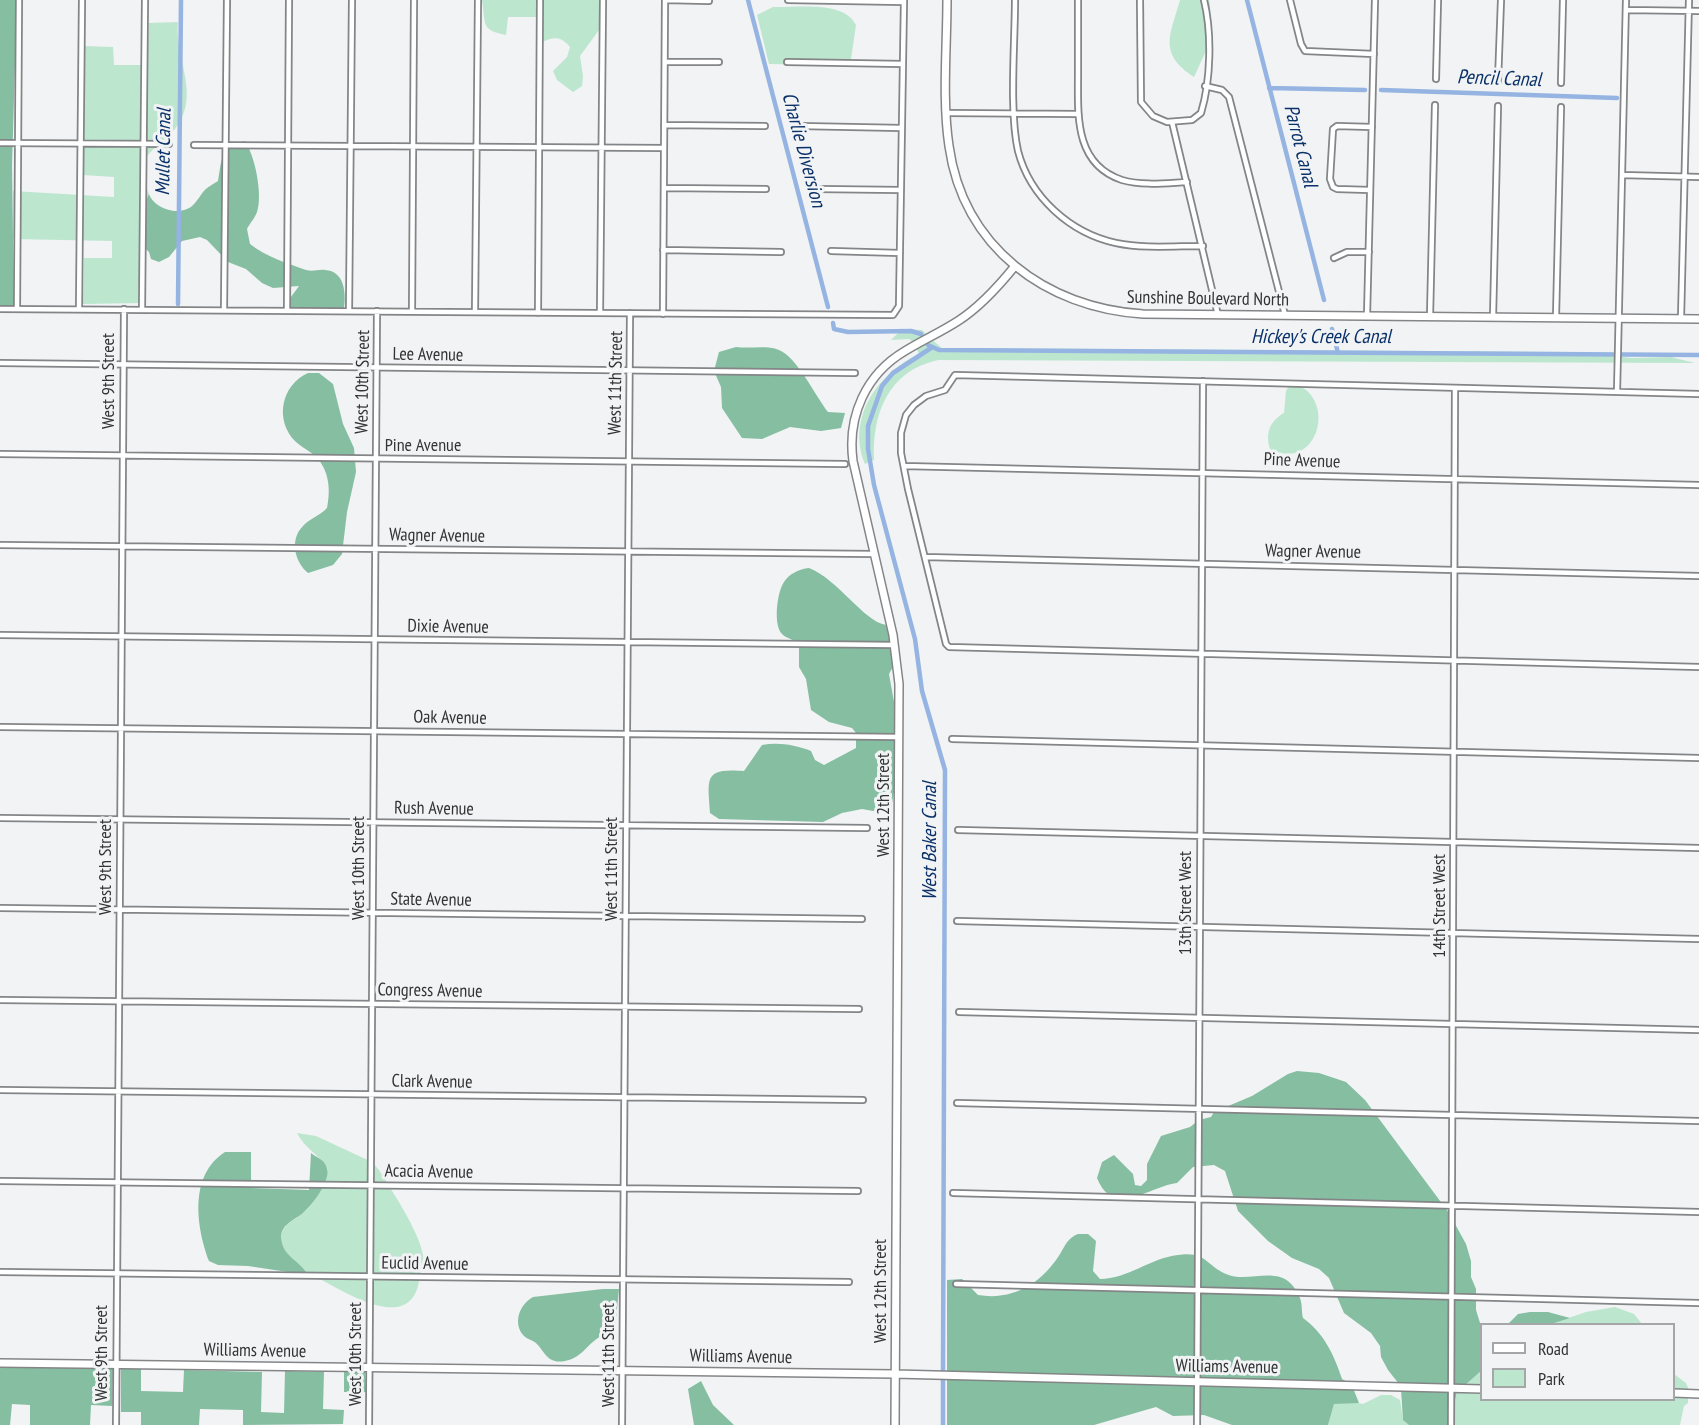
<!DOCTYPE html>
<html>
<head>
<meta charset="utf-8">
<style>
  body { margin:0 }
  #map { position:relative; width:1699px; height:1425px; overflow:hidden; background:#f1f3f5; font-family:"PT Sans Narrow",sans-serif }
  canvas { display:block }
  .legend { position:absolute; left:1480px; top:1323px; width:195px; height:78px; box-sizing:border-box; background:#f1f3f5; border:2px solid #a5a6a8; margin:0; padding:8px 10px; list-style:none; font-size:18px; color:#323334 }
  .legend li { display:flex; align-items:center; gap:12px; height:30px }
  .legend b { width:30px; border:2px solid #a5a6a8 }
</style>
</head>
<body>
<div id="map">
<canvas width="1699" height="1425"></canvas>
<ul class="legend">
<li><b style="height:8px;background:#fff"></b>Road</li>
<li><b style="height:16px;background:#bde6cf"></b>Park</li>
</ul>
</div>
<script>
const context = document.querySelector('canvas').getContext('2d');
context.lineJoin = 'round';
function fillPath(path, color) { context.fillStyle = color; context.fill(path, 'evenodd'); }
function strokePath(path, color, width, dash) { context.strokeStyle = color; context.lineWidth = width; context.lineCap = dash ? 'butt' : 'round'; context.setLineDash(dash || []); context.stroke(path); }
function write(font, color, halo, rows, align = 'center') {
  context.font = font + ' "PT Sans Narrow",sans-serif'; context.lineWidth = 6; context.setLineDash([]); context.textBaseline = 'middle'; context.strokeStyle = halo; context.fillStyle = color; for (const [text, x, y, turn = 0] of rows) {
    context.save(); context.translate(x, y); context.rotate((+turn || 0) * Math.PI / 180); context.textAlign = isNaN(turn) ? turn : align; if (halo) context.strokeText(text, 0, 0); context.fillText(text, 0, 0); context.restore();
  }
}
fillPath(new Path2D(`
  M482,0H602V26L580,56L583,76L582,86L573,92L557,80L553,71L567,57L570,47C560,35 553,37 540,43V17H508L506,35C480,30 486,24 482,0Z
  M1180,0H1209L1210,4L1211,40L1194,77C1158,53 1170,36 1180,0Z
  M773,7C798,8 843,0 856,25L851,59L839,65L769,64L757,15Z
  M178,22C174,56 199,91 179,123C171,137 156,145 146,157L145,184L149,194L141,209L139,221L144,247L138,292L143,303L83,304L84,258H112V241L13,239V191L114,197V177L83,175V46L113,47L114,65H147L149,23Z
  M902,329L922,330L928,336L914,343L909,339L891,340Z
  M931,339L942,348L1578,352L1632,358L1671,357L1695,363L938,360C888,371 872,414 874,460L865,464C846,418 878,373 919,354L916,347Z
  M1289,386H1300C1336,405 1316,472 1270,449C1265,433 1270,421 1284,413L1286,391Z
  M297,1133L316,1136L372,1162L379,1170C392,1191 419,1231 423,1255C424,1260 421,1267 420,1273C416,1337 350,1295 320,1279C317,1277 311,1277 308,1274C298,1268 281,1250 281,1239C282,1223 294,1221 304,1212C316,1201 324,1185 328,1169C320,1155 305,1149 297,1133Z
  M1615,1307L1634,1314L1642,1324H1551L1586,1312Z
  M1481,1371V1387L1464,1386Z
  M1674,1374L1686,1383L1689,1390L1674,1391Z
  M1457,1390L1481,1391L1482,1400H1674V1396H1688V1403L1684,1406L1680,1425H1451Z
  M1381,1395H1391L1400,1400L1403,1419L1409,1425H1328L1334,1404L1354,1402L1363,1404Z`), '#bde6cf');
fillPath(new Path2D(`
  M0,0H17L12,165L14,308H0Z
  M245,141C255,156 263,195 257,212C255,218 250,223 247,229L250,244C266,257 287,263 306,270C314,272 318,269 325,270C345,271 346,294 344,308L285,311L288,301L299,286L273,288L262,283L246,269L228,262L207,240L200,237L182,241L169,257L159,262L151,259L149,252L144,247C140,226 139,213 149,194C154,209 182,218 194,204C205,192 199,192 218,181C222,159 220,146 245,141Z
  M736,347C749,349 767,345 779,350C797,357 816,397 828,412L845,413L841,428L821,431L790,427L762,439L742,438L722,408L721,387L714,371L719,352Z
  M308,373H319L333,384L343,424L354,448L356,472L347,512L342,554L333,565L308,573C295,562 289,540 303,526C310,518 320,516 327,508C330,493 330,477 321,463C315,453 305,450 296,442C274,421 281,385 308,373Z
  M809,568C839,580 863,621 886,625L895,663L889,674L896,713L895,786L890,814L862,809L842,813L823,822L719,819L710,813C708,778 703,768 744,771L762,745C779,742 795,745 811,751L815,760L824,765L856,748V733L852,728L829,722L811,710L806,679L799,667V644C794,639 787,639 782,634C773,625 777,592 784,582C789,574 799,569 809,568Z
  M1297,1071L1319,1073L1346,1082L1365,1100L1449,1213L1466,1244L1471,1261V1277L1476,1289V1310L1481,1326V1371L1464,1386L1399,1384L1388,1370L1381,1357L1380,1346L1371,1333L1344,1313L1329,1278L1319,1269L1292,1258L1268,1241L1238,1211L1225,1171L1214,1165L1193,1167L1177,1183C1150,1186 1113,1219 1097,1178L1102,1162L1114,1155L1133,1174L1135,1185L1141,1186L1147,1180V1164L1161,1136L1190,1127L1199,1120L1211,1117L1214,1112L1252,1096L1288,1074Z
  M225,1152H251V1188L309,1190L311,1153C317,1158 324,1159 327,1168C331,1180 313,1204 304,1212C294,1221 277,1225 282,1243C285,1257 301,1262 308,1275L248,1266L218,1265L209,1261C196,1226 189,1175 225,1152Z
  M1078,1234H1088L1096,1241L1093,1271L1100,1279C1128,1279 1150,1258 1178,1255C1207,1251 1205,1265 1226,1274C1251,1285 1283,1260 1299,1296C1303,1303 1301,1311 1303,1318C1324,1333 1334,1355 1342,1379L1349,1383L947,1373V1280L962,1279L978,1295C1013,1301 1042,1283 1060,1254C1066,1244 1068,1238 1078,1234Z
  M603,1289H619L615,1329C610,1332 603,1334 598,1338C586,1346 581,1358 565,1361C547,1364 546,1353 536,1343C532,1340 527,1339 524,1336C512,1323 520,1304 533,1297Z
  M1530,1312H1548L1570,1318L1551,1324H1508L1518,1314Z
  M0,1366L113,1367L112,1406L91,1405L90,1425H30V1405L12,1404L10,1425H0Z
  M121,1368H141V1391L183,1392L184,1370L262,1372L261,1412L284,1413L285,1371L324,1372L323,1409L344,1410L343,1424L243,1425V1410L200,1409L199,1425H141V1412H121Z
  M344,1372H365L366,1392H344Z
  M947,1377L1353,1388L1359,1403L1334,1404L1328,1425H1232L1204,1415L1173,1416L1156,1407L1094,1425H947Z
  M701,1381L713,1405L734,1425H694L688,1389Z
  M1401,1389L1457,1390L1451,1425H1409L1403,1420Z`), '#85bea0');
strokePath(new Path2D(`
  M748,0L828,307
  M1247,0L1324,300
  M1269,88L1365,90
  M1381,90L1617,98
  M178,304L181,0
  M833,323L834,329L848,332L911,331L921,334
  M1332,329L1338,353
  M928,345L939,350L1699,355
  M931,348L893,373L882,386L868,426V449L874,485L915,639L922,691L945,770L943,1371
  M943,1425V1379`), '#95b4e2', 4.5);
const street = new Path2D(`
  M665,0L709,1
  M788,0L904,2
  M1015,0C1015,43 1009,111 1018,151C1030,197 1070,233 1116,243C1144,249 1175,246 1203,246
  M1078,0C1078,25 1078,49 1078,74C1078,115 1074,164 1122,180C1143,186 1166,183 1187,182
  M1140,0L1141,102L1153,116L1167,122L1192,120L1201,113C1211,80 1212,33 1204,0
  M1290,0L1301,44L1305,51L1374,54
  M1626,10L1699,11
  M665,62H719
  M787,62L903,64
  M1436,79L1438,0
  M1498,81L1501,0
  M1561,83L1563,0
  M1205,86L1222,90L1229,97L1285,315
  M947,113L1078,114
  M1172,122L1218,315
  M664,125L765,126
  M800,126L902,128
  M0,143L169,144
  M194,145L664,148
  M1622,175L1699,177
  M664,188L766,189
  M817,189L901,190
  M1370,190L1337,189L1333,187L1330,179L1333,129L1337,126L1372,127
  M663,250L781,252
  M831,251L900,253
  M1334,258L1347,252H1369
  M0,309L893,315L899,306L904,0
  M17,309L19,0
  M79,309L82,0
  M142,310L145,0
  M224,310L227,0
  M287,311L289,0
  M349,311L352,0
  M412,312L414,0
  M475,312L478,0
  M538,313L540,0
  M600,313L603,0
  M663,314L665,0
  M1367,316L1375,0
  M1430,316L1435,105
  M1493,317L1498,106
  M1556,317L1561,107
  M1681,318L1689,0
  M0,363L855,373
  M1617,392L1626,0
  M1699,394L955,375L945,390L926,396L914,405L906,415L901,433V453L908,489L946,644L949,647L1699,667
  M0,454L845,464
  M904,466L1699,485
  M0,545L874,554
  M925,557L1699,576
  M0,635L894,645
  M0,727L899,737
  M952,739L1699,758
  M0,818L867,828
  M958,830L1699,848
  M0,908L862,919
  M957,921L1699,939
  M0,1000L859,1009
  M959,1012L1699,1030
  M0,1090L863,1100
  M957,1103L1699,1121
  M0,1181L858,1191
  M953,1193L1699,1212
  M0,1272L849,1282
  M956,1284L1699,1303
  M116,1425L124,309
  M369,1425L377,311
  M622,1425L630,313
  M1197,1425L1203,381
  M1451,1425L1455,388`);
const secondary = new Path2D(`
  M947,0C947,48 942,99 949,146C963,247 1046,308 1143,314L1699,319
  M0,1363L895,1374L1482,1389
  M1674,1393L1699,1394
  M895,1425L899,684L893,635L853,461C847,416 866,374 905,351C923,340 941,332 958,321C980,307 998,287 1015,266`);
strokePath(street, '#838587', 8);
strokePath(secondary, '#838587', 10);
strokePath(street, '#fff', 4.5);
strokePath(secondary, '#fff', 7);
write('18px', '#323334', '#f1f3f5', [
  ["Sunshine Boulevard North",1208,299,1],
  ["Lee Avenue",428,355,1],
  ["West 9th Street",109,381,-90],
  ["West 10th Street",363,382,-89],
  ["West 11th Street",616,383,-89],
  ["Pine Avenue",423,446],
  ["Pine Avenue",1302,461,2],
  ["Wagner Avenue",437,536,1],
  ["Wagner Avenue",1313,552,1],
  ["Dixie Avenue",448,627,1],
  ["Oak Avenue",450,718,1],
  ["West 12th Street",884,805,-90],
  ["Rush Avenue",434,809,1],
  ["West 9th Street",106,867,-90],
  ["West 10th Street",359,868,-90],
  ["West 11th Street",612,869,-90],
  ["State Avenue",431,900,1],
  ["13th Street West",1186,903,-90],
  ["14th Street West",1440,906,-90],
  ["Congress Avenue",430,991,1],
  ["Clark Avenue",432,1082,1],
  ["Acacia Avenue",429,1172,1],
  ["Euclid Avenue",425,1264,1],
  ["West 12th Street",881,1291,-90],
  ["Williams Avenue",255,1351,1],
  ["West 9th Street",102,1353,-90],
  ["West 10th Street",356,1354,-90],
  ["West 11th Street",609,1355,-90],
  ["Williams Avenue",741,1357,1],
  ["Williams Avenue",1227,1367,1]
]);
write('italic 20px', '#0b3268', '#f1f3f5', [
  ["Pencil Canal",1499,79,2],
  ["Parrot Canal",1300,146,76],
  ["Charlie Diversion",803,150,75],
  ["Mullet Canal",164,152,-89],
  ["Hickey's Creek Canal",1321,337],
  ["West Baker Canal",930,841,-90]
]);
</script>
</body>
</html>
